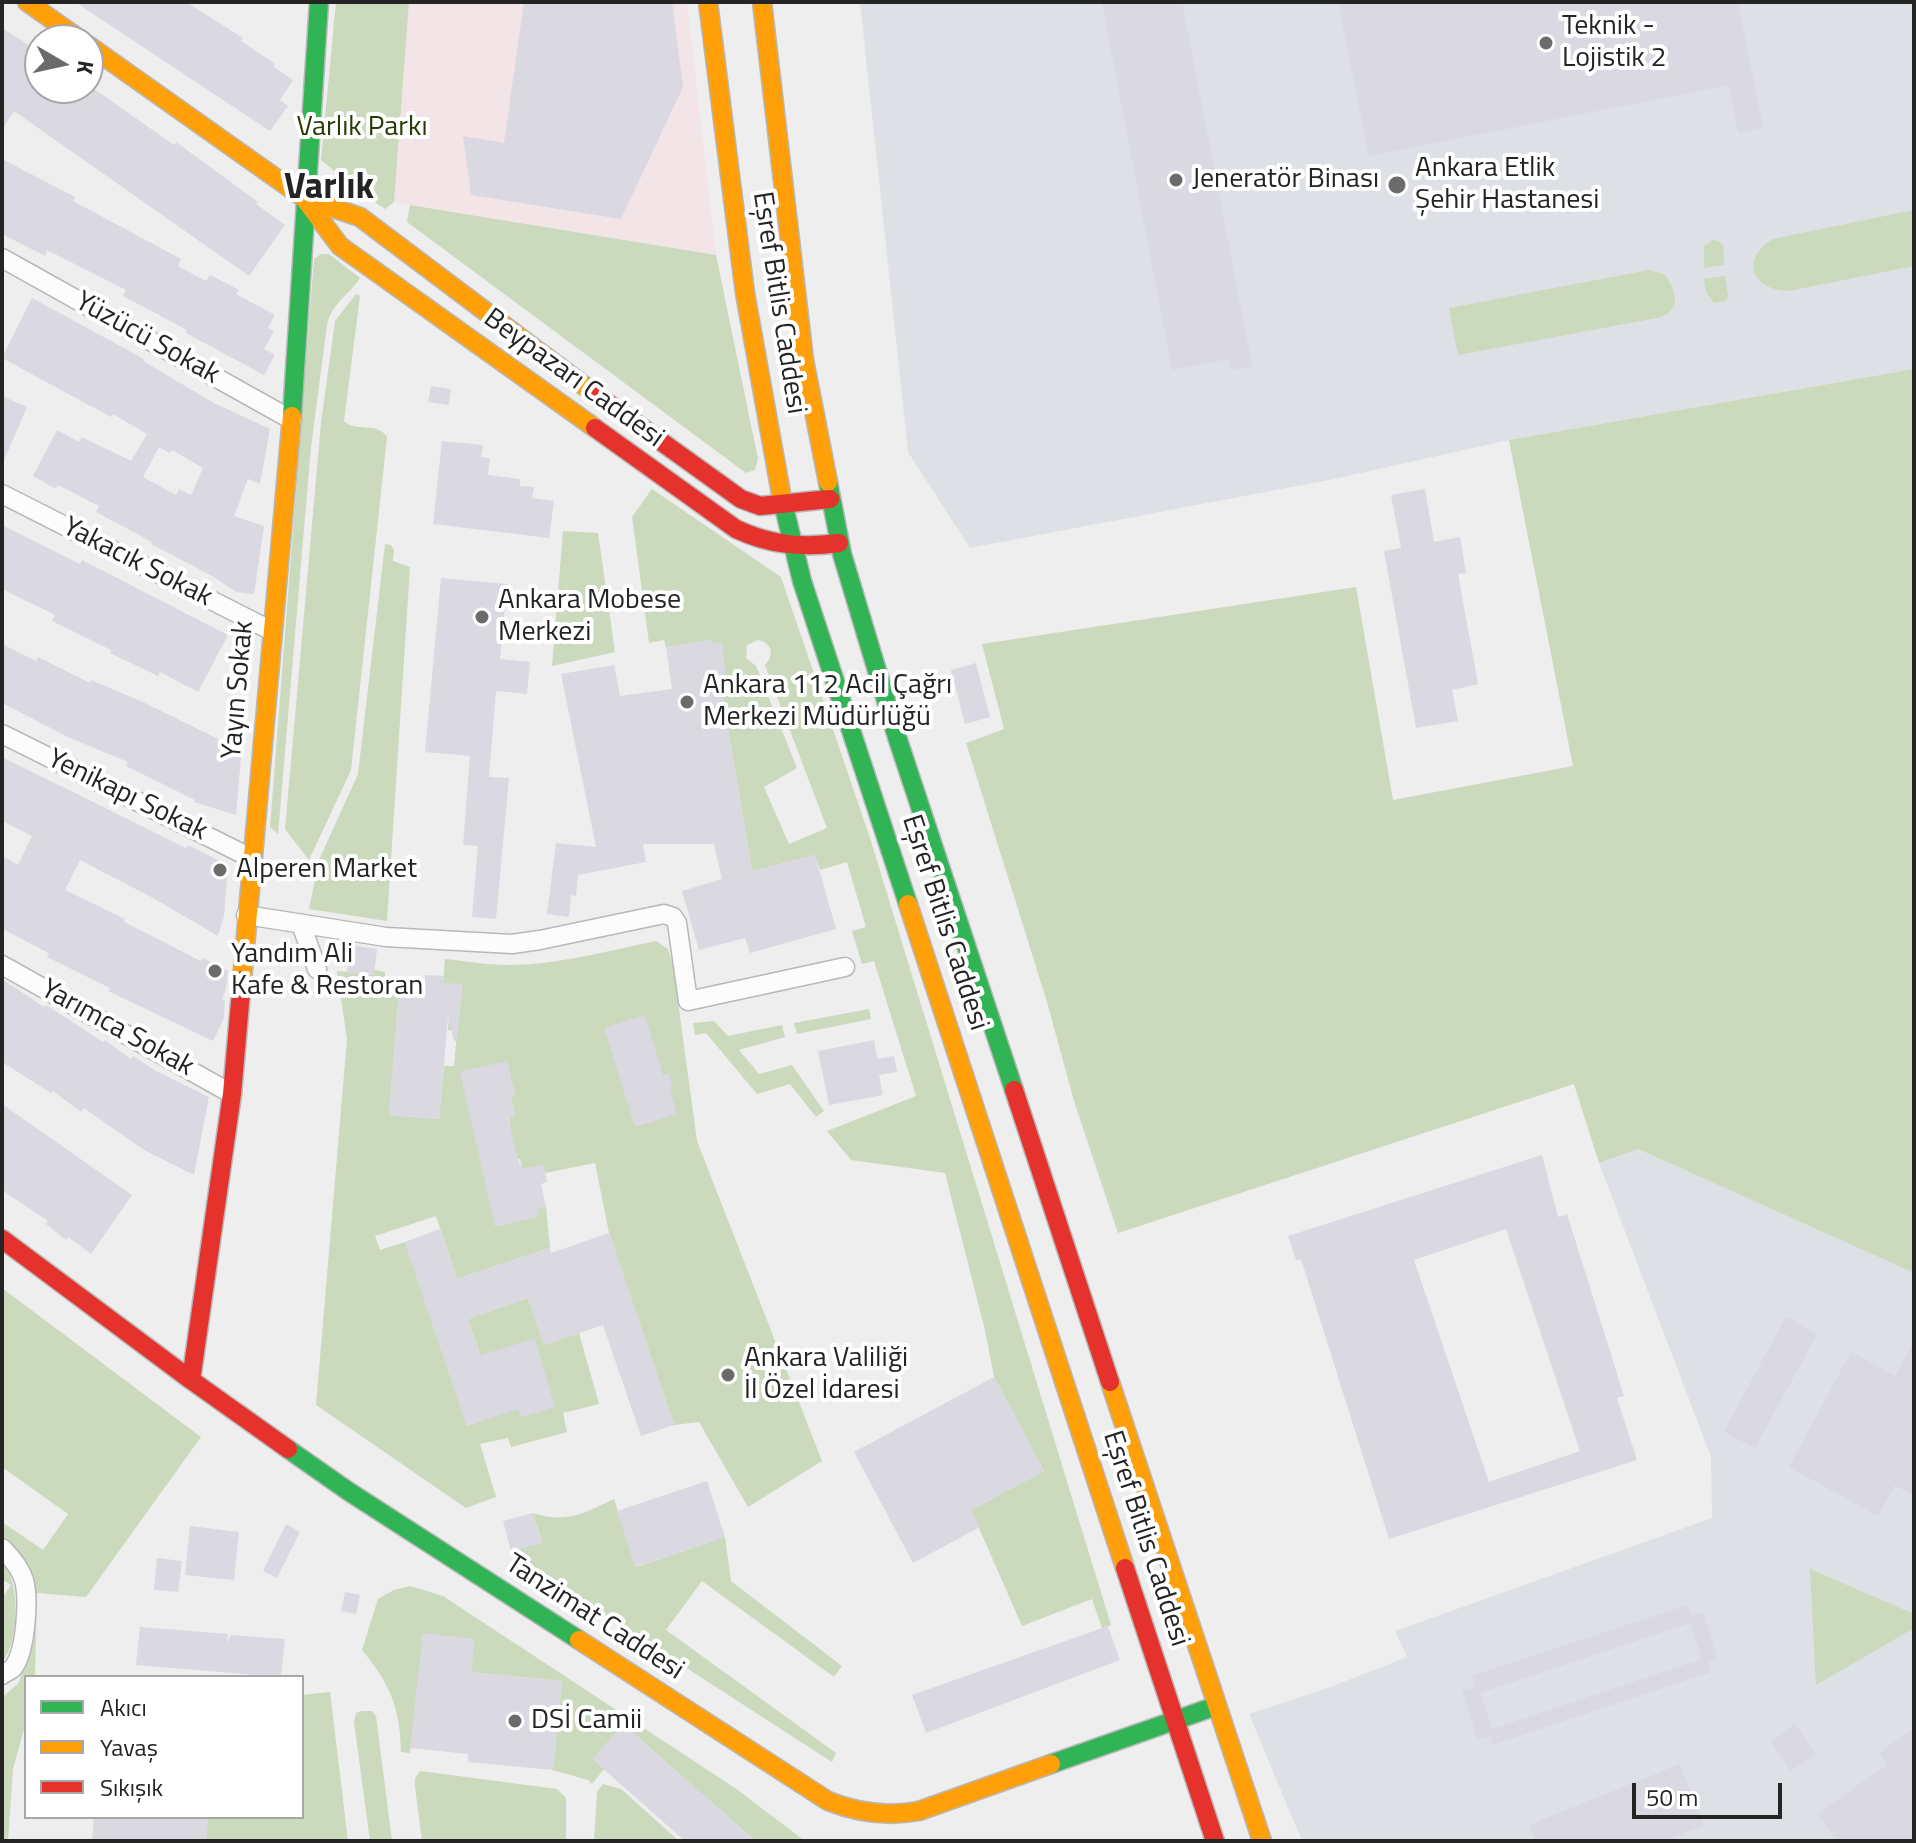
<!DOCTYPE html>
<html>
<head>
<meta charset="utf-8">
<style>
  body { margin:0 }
  #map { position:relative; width:1916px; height:1843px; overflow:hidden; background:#eee; font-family:"Titillium Web",sans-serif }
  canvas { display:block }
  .frame { position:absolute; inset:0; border:4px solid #242424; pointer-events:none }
  .legend { position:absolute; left:24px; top:1675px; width:280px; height:144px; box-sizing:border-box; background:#fff; border:2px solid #a7a7a7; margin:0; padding:10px 14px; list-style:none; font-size:24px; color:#242424 }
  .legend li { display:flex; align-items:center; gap:16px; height:40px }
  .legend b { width:40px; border:2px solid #a7a7a7 }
  .north { position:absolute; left:24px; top:24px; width:80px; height:80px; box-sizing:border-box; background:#fff; border:2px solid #a7a7a7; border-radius:50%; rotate:99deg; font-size:22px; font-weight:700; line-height:32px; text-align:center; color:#242424 }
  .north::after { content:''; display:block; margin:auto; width:28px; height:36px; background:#6b6b6b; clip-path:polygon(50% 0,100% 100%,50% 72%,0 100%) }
  .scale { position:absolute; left:1632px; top:1783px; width:150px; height:36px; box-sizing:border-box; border:4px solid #242424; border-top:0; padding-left:10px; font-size:24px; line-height:28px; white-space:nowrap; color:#242424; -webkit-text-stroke:6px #fff; paint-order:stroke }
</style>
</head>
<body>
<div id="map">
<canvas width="1916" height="1843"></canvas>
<div class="frame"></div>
<ul class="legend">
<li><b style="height:10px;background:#30b455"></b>Akıcı</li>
<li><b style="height:10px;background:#ff9f0a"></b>Yavaş</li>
<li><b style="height:10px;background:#e5322d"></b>Sıkışık</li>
</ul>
<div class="north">K</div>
<div class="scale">50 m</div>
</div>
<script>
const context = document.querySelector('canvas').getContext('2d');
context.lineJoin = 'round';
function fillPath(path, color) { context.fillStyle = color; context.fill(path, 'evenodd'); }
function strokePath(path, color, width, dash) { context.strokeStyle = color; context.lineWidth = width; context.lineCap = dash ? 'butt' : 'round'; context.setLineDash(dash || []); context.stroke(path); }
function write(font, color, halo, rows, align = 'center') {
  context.font = font + ' "Titillium Web",sans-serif'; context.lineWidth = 8; context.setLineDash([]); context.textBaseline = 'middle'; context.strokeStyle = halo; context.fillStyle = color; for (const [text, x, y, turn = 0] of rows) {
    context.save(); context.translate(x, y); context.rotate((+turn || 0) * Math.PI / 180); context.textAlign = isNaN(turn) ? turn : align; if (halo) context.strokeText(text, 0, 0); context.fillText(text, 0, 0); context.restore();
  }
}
fillPath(new Path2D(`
  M860,2H1914V369L1509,440L1334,479L970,548L908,452Z
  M1638,1149L1914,1273V1841H1302L1249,1714L1328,1688L1407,1657L1395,1631L1712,1518L1711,1457L1599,1163Z`), '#dde0e4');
fillPath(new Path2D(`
  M409,2H687L716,255L394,202Z`), '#f3e4e7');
fillPath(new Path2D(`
  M336,2H409L394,202L385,209L363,194L374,178L363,170L351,185L321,160Z
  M410,205L716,255L758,459L755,470L746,473L407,222Z
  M1914,210V266L1789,291C1751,290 1740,259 1773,239Z
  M1713,240L1719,241L1723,245L1724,265L1704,268V246Z
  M321,254H329L360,278C350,294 331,304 327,325L311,447L278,834L270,827L314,259Z
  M1649,270L1664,274C1676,290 1682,307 1662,317L1458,355L1449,308Z
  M1725,276L1728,296L1725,301L1714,303L1706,292L1704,279Z
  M356,294L360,296L344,421C356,433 377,421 387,437L351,770L309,860L285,829L321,423L335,321Z
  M1914,369V1273L1638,1149L1599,1163L1574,1084L1118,1233L1074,1101L1047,1002L966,743L1004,729L982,644L1356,587L1393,800L1573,766L1509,440Z
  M652,489L781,577L870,838L1111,1625L1102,1628L1092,1599L1022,1626L971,1510L1044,1471L994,1377L985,1330L945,1173L851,1160L827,1131L916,1096L874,961L862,964L852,931L866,927L847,862L820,870L815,855L752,871L719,675L725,674L722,643L712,644L711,640L666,647L664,640L649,643L632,517ZM758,640C772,643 775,655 765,665L827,828L789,844L764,787L797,768L756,666L746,658L747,645Z
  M563,531L598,533L615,652L552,666Z
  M385,544L391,545L394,550L393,561L410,567L387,921L309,909L319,860L358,774Z
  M656,941L668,949L673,965L697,1141L822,1461L748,1507L699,1422L674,1425L609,1233L595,1163L545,1173L522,1169L520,1159L515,1160L509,1117L515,1115L511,1096L515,1095L507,1062L461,1072L537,1217L536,1209L546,1207L550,1248L457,1279L436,1216L375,1236L380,1250L405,1242L467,1426L500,1414L468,1319L528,1298L544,1345L579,1333L599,1404L563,1413L567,1432L511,1447L508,1438L480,1444L496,1497L466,1508L316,1405L347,1039L337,971L373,975L374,970L385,972V980H400L389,1115L439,1119L444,1066H454L457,1032L448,1030L449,1018H459L462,985L443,983L445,959C465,961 487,965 507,965C557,965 607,951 656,941Z
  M869,1009L871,1019L797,1034L794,1023Z
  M714,1021L728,1036L782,1025L785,1037L739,1050L759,1074L792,1065L824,1111L816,1117L790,1084L757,1094L706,1033L695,1035L693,1023Z
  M2,1288L201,1437L86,1597L37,1593L35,1677H26V1722L13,1769L8,1841H2V1697L18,1684L30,1651L17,1553L2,1538V1522L43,1550L68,1514L2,1467Z
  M614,1499L636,1567L725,1537L731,1581L842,1666L834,1677L702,1581L666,1630L836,1753L832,1762L510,1554L511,1551L542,1542L533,1513C567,1524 584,1513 614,1499Z
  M2,1562C21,1579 19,1645 2,1662V1598L11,1585L2,1579Z
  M1810,1569L1914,1614V1628L1816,1685Z
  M410,1586L443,1596L735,1788L805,1841H752L753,1839L623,1724L604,1769L592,1784L588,1780L553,1770L562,1681L471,1672L474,1639L423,1634L410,1753L401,1752C400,1707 390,1684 362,1650L378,1599L394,1590Z
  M330,1692L348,1841H206L208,1817H302V1695Z
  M361,1711H372L376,1716L392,1841H370L354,1722L356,1713Z
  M420,1771L557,1789L566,1798V1841H422L415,1787V1778Z
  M603,1784L621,1789L679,1841H594L597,1792Z`), '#cbd9bc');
fillPath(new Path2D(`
  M75,2H186L243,38L241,41L275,64L273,66L293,80L280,100L288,106L270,131Z
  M524,2H672L683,87L621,219L471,195L463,136L504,143Z
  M1102,2H1182L1252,366L1231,370L1229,359L1172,370Z
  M1338,2H1738L1763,128L1738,133L1729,85L1369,156Z
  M2,28L40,52V88H93L174,145L176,142L258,202L256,204L285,225L249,276L14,111L2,130Z
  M2,159L75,197L73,201L181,259L178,266L206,281L210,275L239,290L236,294L275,315L268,328L274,331L264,349L275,355L264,375L186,333L187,330L123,296L126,290L47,250L45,256L2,234Z
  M32,298L144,359L143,361L214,403L270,429L260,484L248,479L234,516L264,526L254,594L236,592L212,576L151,544L152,542L96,512L99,506L58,485L56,489L33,476L57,430L79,442L82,437L131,461L147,434L113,414L111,417L2,358ZM159,447L170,453L172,450L203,468L191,495L179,489L176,495L143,477Z
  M431,386L451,389L449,405L428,402Z
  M2,396L27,407L2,465Z
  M442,441L483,445L481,457L490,458L488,475L520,479V486L534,487L532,498L554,501L549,538L433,524Z
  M1425,489L1434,542L1460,537L1466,573L1458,574L1478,684L1452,690L1458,721L1416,728L1384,551L1401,548L1391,495Z
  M2,525L80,564L82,560L228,635L198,692L160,672L158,676L110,653L111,650L52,621L55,615L2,589Z
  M441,578L507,584L500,659L530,662L527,694L496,691L489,777L509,778L496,919L472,917L478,846L463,845L470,756L425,752Z
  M711,640L712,644L722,643L725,674L719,675L752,871L815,855L836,929L750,953L745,938L699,950L682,891L722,879L714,844H643L646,862L578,875L576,896L571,895L569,917L547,914L556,843L596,847L561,674L614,665L620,696L672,689L666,647Z
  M2,644L36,661L38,657L90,683L91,680L145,703L224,742L225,740L242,745L236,815L194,802L195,800L126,766L128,762L68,737L2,703Z
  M976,663L990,717L965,724L951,670Z
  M2,757L186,848L188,845L228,865L224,916L218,936L155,899L80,860L65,890L125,919L124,922L201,961L203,958L228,971L226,988L222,999L225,1000L224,1018L213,1041L108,991L110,988L47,957L49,953L2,929V856L18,865L32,836L2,821Z
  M350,945L377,949L374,975L347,972Z
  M425,975L444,976L443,983L462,984L457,1041H454L448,1017L439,1119L389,1115L400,980L425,982Z
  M2,979L44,1007L46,1005L103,1042L105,1040L131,1059L133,1056L156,1071L209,1097L194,1175L144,1150L84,1108L81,1112L53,1091L51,1093L2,1062Z
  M645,1015L663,1075L669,1073L673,1089L670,1090L677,1114L635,1127L604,1028Z
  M874,1040L877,1059L894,1056L897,1072L879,1075L883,1095L829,1105L818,1051Z
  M507,1061L515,1095L511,1096L515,1115L508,1117L518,1159L522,1169L543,1164L547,1182L541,1184L546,1207L536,1209L537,1217L495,1227L460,1072Z
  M2,1104L132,1195L91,1254L68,1237L66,1240L46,1224L48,1221L2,1190Z
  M1542,1155L1558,1217L1567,1214L1624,1396L1617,1398L1637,1460L1389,1539L1301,1259L1296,1260L1288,1236ZM1506,1229L1580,1451L1489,1482L1414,1260Z
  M440,1229L457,1279L550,1248L551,1253L609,1233L674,1425L641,1436L603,1325L544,1345L528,1298L468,1319L480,1355L535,1339L555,1407L521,1417L518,1409L467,1426L405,1242Z
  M1786,1316L1817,1334L1755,1448L1724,1432Z
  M1914,1341V1496L1895,1485L1878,1516L1789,1467L1851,1352L1895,1376Z
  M994,1377L1044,1471L971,1510L980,1527L913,1563L854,1452Z
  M707,1481L725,1537L635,1567L617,1511Z
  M533,1513L542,1543L511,1551L503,1521Z
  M286,1524L300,1532L277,1578L263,1571Z
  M190,1526L239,1532L234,1580L185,1575Z
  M157,1558L182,1561L178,1592L154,1590Z
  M345,1592L360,1595L356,1614L341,1611Z
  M1688,1605L1692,1616L1703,1612L1718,1659L1708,1662L1711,1672L1493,1745L1490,1736L1478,1740L1462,1691L1475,1687L1471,1676ZM1690,1623L1702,1659L1492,1729L1480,1693Z
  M1108,1626L1120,1660L926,1733L912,1695Z
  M140,1627L228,1634L227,1643L231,1635L285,1639L281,1677L136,1665Z
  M423,1633L474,1639L471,1672L562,1681L553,1770L468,1762V1754L410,1748Z
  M623,1724L755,1841H685L592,1759Z
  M1795,1724L1816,1754L1791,1771L1771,1741Z
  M1914,1728V1841H1837L1817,1814L1887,1765L1879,1753Z
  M1680,1764L1704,1825L1674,1837L1675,1841H1535L1529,1825Z
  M94,1817H208L206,1841H92Z`), '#dad8e1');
const street = new Path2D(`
  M2,258L292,420
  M2,494L272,631
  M2,734L251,858
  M246,915L386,937L512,944L540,940L664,914L673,917L677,923L688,1001L845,967
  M301,924L317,969
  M2,965L232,1094
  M2,1548C11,1557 20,1567 24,1580C29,1600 26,1651 13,1668C11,1670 4,1673 2,1675`);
const fast = new Path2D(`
  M292,416L319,2
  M828,482L842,554L897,737L1014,1090
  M782,499L802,581L908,904
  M288,1449L348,1491L579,1640
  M1051,1764L1216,1706`);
const slow = new Path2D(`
  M27,2L81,40
  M708,2L745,293L782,499
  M762,2L804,360L828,482
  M88,45L304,198L360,217L595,394
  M304,198L340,246L595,428
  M908,904L1125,1568
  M242,980L292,416
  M1110,1382L1262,1841
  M579,1640L828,1801C858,1813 887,1817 919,1811L1051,1764`);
const jam = new Path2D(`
  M595,394L741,499L760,506L830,499
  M595,428L736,529C770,545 802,548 839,543
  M1014,1090L1110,1382
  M2,1239L191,1380L288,1449
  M191,1380L232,1094L242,980
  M1125,1568L1215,1841`);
strokePath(street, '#b8b8b8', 21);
strokePath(fast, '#b8b8b8', 21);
strokePath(slow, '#b8b8b8', 21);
strokePath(jam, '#b8b8b8', 21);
strokePath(street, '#fcfcfc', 18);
strokePath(fast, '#30b455', 18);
strokePath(slow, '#ff9f0a', 18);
strokePath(jam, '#e5322d', 18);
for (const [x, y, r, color] of [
  [1546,43,8,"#6b6b6b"],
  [1176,180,8,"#6b6b6b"],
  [1397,185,10,"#6b6b6b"],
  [482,617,8,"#6b6b6b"],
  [687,702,8,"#6b6b6b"],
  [220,870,8,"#6b6b6b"],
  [215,971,8,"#6b6b6b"],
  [728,1375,8,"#6b6b6b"],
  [515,1721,8,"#6b6b6b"]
]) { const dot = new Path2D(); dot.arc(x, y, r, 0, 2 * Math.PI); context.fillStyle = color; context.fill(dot); strokePath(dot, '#fff', 3); }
write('28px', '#242424', '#fff', [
  ["Teknik -",1562,27],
  ["Lojistik 2",1562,59],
  ["Ankara Etlik",1415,169],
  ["Şehir Hastanesi",1415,201],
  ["Jeneratör Binası",1192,180],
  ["Ankara Mobese",498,601],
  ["Merkezi",498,633],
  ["Ankara 112 Acil Çağrı",703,686],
  ["Merkezi Müdürlüğü",703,718],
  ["Alperen Market",236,870],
  ["Yandım Ali",231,955],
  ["Kafe & Restoran",231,987],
  ["Ankara Valiliği",744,1359],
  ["İl Özel İdaresi",744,1391],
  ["DSİ Camii",531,1721]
], 'left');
write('28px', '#263c02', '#fff', [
  ["Varlık Parkı",362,128]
]);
write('28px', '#242424', '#fff', [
  ["Eşref Bitlis Caddesi",778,303,81],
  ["Yüzücü Sokak",147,339,29],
  ["Beypazarı Caddesi",573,379,36],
  ["Yakacık Sokak",137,563,27],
  ["Yayın Sokak",239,690,-85],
  ["Yenikapı Sokak",127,796,26],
  ["Eşref Bitlis Caddesi",944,923,72],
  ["Yarımca Sokak",117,1029,29],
  ["Eşref Bitlis Caddesi",1145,1539,72],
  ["Tanzimat Caddesi",594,1618,33]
]);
write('bold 36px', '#242424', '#fff', [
  ["Varlık",329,189]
]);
</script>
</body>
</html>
